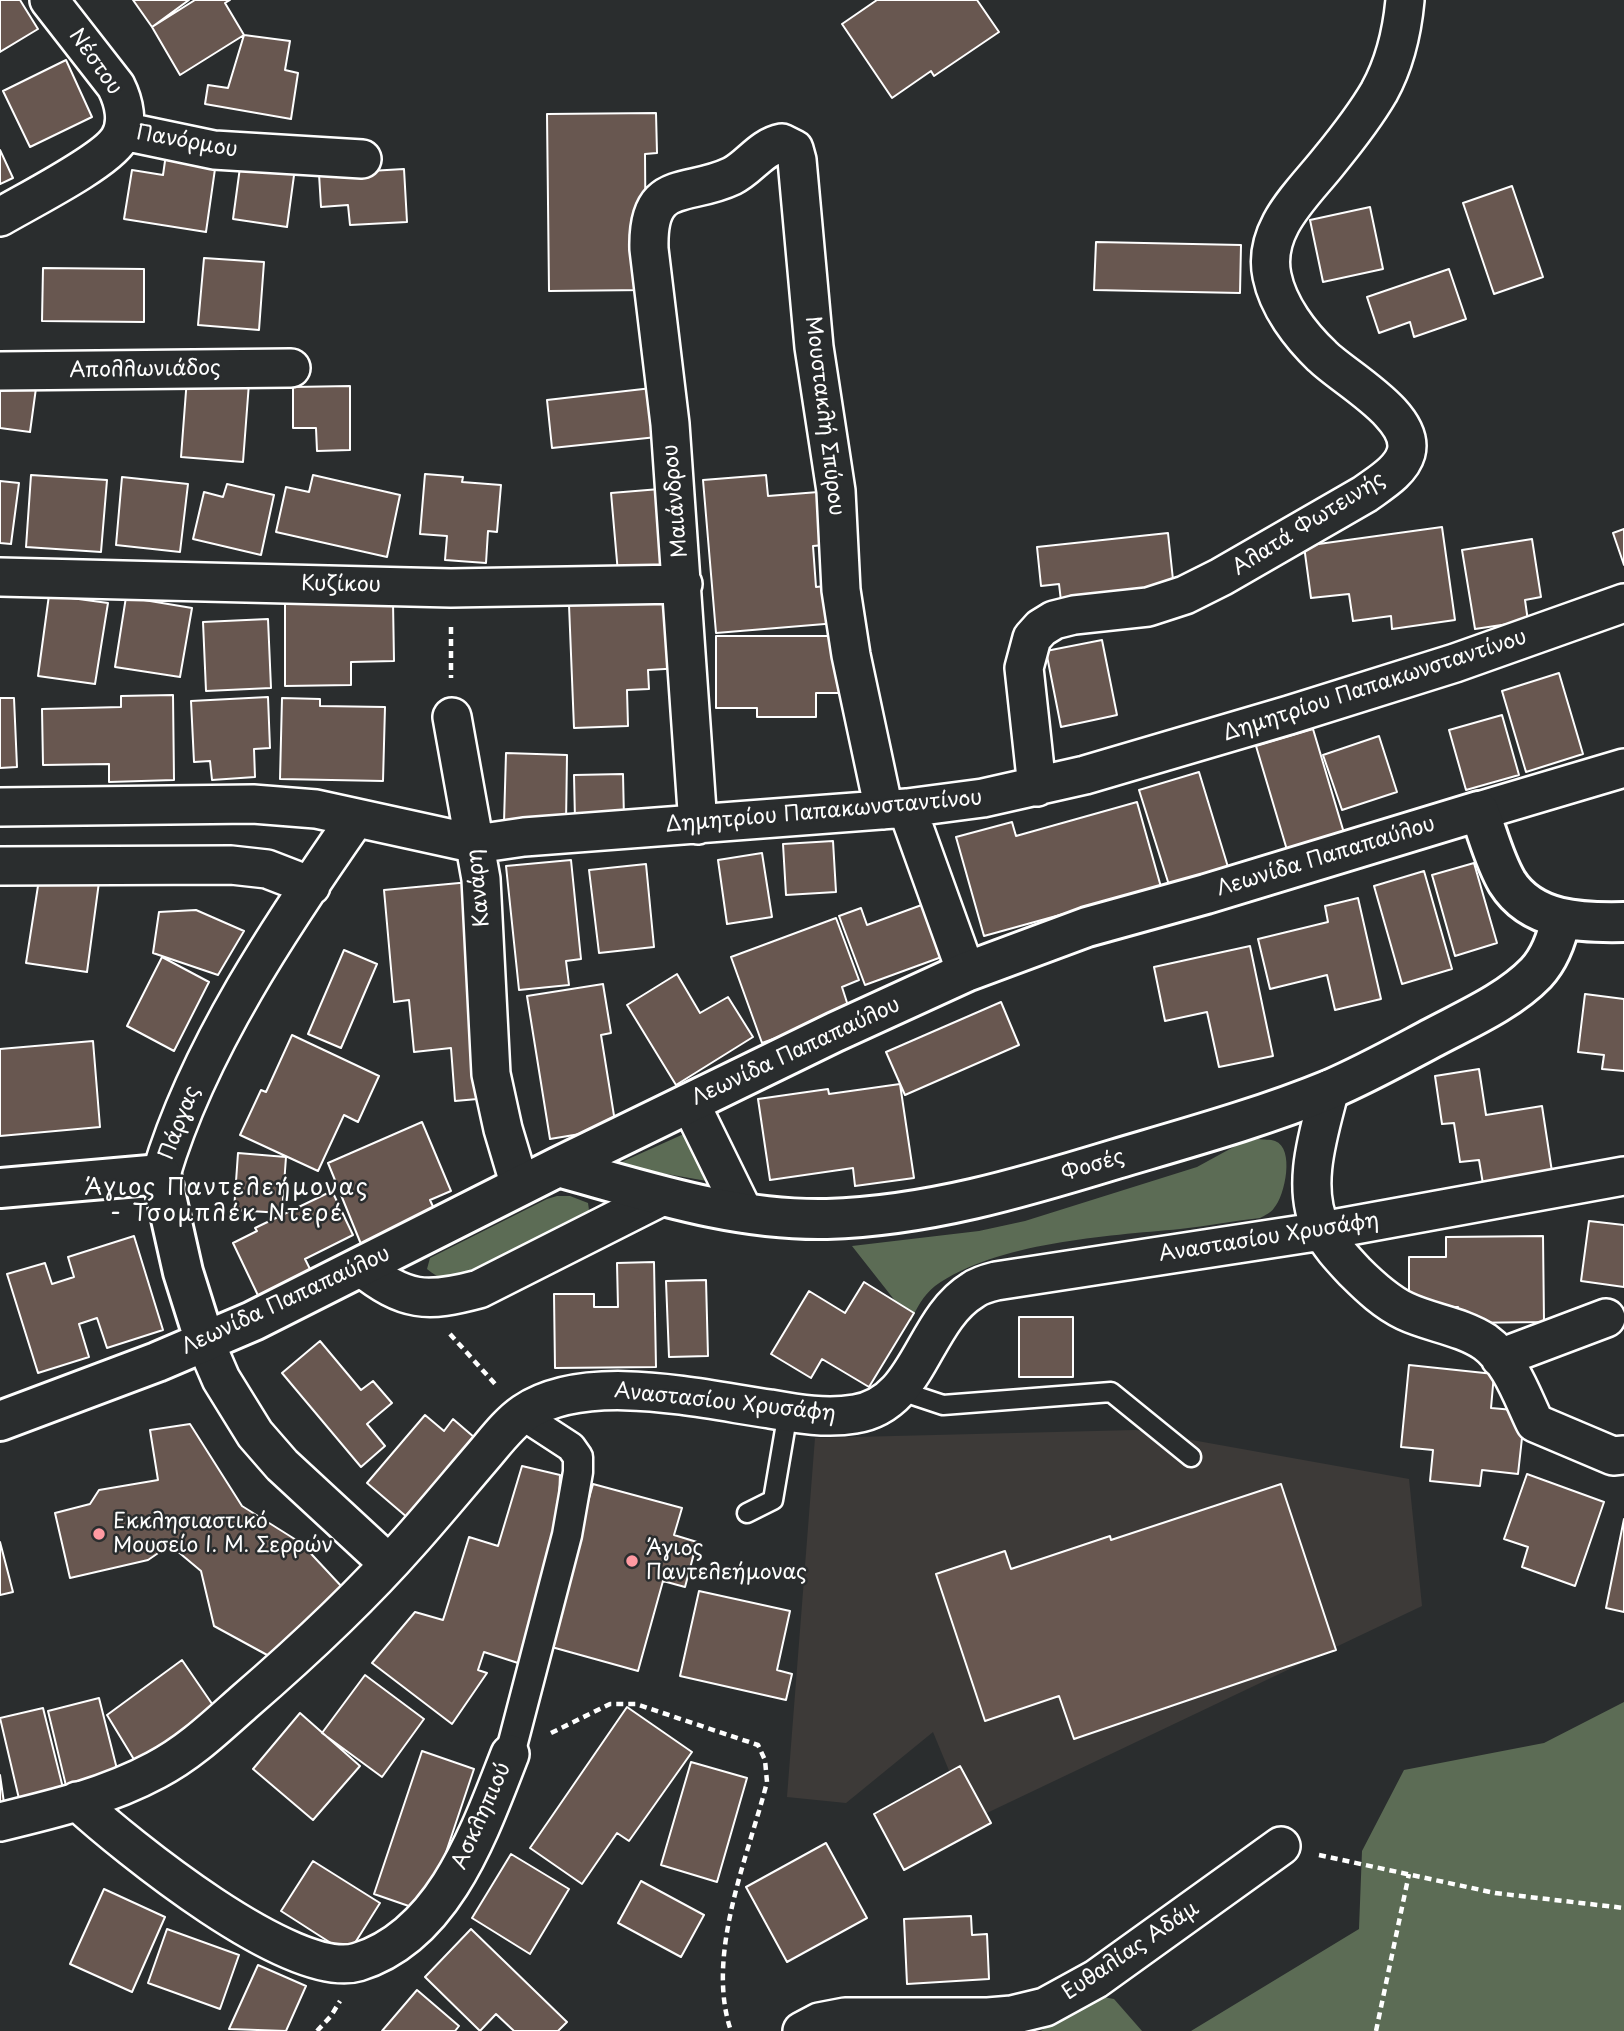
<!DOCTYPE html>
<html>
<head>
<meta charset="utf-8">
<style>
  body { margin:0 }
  canvas { display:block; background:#2a2d2e }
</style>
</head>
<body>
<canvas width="1624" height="2031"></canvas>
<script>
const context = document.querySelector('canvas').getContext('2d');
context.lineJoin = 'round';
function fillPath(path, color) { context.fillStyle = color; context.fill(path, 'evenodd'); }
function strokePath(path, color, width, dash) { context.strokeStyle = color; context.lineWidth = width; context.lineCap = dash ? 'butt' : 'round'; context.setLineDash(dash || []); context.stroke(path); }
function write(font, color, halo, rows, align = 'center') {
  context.font = font + ' "Playpen Sans",sans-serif'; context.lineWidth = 5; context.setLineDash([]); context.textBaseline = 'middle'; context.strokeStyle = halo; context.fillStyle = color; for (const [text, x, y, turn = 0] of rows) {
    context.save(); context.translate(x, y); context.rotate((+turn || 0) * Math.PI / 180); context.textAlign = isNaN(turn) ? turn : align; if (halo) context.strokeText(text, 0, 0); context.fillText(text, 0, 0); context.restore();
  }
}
fillPath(new Path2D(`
  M1136,1430L1409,1479L1422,1606L970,1821L933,1732L846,1803L787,1797L815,1438Z`), '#3d3a38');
fillPath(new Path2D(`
  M686,1133L707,1181L615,1165Z
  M1258,1139C1263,1140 1271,1139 1275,1141C1295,1148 1285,1196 1274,1208C1271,1213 1265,1215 1260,1218C1233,1221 1207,1226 1180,1229C1106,1236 997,1242 935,1286C923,1296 917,1307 911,1321L852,1246L979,1231L1025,1221L1197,1167L1239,1144Z
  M557,1196H570L588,1203L589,1210L584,1217C553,1233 479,1280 447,1278C439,1278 433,1274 427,1269L430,1258L547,1199Z
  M1624,1702V2031H1191L1359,1929L1362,1851L1404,1770L1544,1743Z
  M1097,1996L1114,1999L1142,2031H1041L1068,2011Z`), '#5c6c55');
const building = new Path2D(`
  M0,0H20L38,29L0,52Z
  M133,0H189L152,27Z
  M195,0H230L225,3L244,35L180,75L152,27Z
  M877,0H977L999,32L934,76L931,71L892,98L842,24Z
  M244,35L290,41L285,70L298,73L291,119L205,104L208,85L228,88Z
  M66,60L92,117L30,147L3,91Z
  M656,113L657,153L645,154L646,290L549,291L547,114Z
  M0,150L13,178L0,184Z
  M166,154L216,162L206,232L124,219L132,170L163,175Z
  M241,160L295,168L287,227L233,219Z
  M404,169L407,222L350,225L348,205L321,207L319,174Z
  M1512,186L1543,277L1494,294L1463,203Z
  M1370,207L1383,269L1323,282L1310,220Z
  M1096,242L1241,245L1240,293L1094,290Z
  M204,258L264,262L259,330L198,325Z
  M43,268L144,269V322L42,321Z
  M1449,269L1466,319L1414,337L1410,322L1379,333L1367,297Z
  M187,378L249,383L243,462L181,457Z
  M0,384L36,388L30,432L0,428Z
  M350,386V450L317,451L316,428H293V387Z
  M652,388L657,437L552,448L547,400Z
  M425,474L463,477L462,482L501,485L497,532L488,531L486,563L445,560L447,536L420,534Z
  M31,475L107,480L101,552L26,547Z
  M313,475L400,495L387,557L276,532L286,487L309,492Z
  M766,475L768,496L831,491L835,544L813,546L816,587L835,585L837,623L716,633L703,480Z
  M122,477L188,484L180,552L116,545Z
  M0,481L19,483L11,544L0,543Z
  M227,484L274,495L261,555L193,539L204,492L223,497Z
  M672,488L678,568L618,573L611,493Z
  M1442,527L1455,620L1392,629L1391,616L1353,621L1349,594L1311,598L1304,546Z
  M1624,529V565L1613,533Z
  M1168,533L1174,589L1061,601L1059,584L1041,586L1037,547Z
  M1532,539L1541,597L1525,600L1528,621L1475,629L1462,550Z
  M49,595L108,603L95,684L38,676Z
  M126,597L192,608L180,677L115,667Z
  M679,600L682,668L648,670L649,689L627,690L628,726L574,728L569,605Z
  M393,602L394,661L351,662V685L285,686V603Z
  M268,619L271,688L206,691L203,622Z
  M716,636H844L845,693H816V717H757V708H716Z
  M1102,640L1117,715L1061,727L1046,651Z
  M1559,673L1583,754L1526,772L1502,691Z
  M173,695L174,780L109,782V764L43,765L42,709L121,707V696Z
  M268,697L270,748L254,749L255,777L212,780L210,761L194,762L191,701Z
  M0,698H14L17,767L0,768Z
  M282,698L320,699V706L385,707L383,781L280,779Z
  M1502,715L1519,775L1466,790L1449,730Z
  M1313,729L1344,833L1287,850L1256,746Z
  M1379,736L1397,792L1342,810L1323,755Z
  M506,753L567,755L566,824L504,822Z
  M1199,772L1228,867L1169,885L1139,790Z
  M623,774L624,819L575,820L574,775Z
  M1137,802L1161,887L984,936L956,837L1012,822L1016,836Z
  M833,841L836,892L786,895L783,844Z
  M762,853L772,917L727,924L718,860Z
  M571,860L581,959L566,961L569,985L519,990L506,866Z
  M1474,863L1497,943L1455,956L1432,875Z
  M646,864L654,947L599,953L589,870Z
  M1424,871L1452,969L1402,984L1374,886Z
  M40,873L99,882L87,972L26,963Z
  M470,882L489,1098L455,1101L451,1048L414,1052L409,1000L394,1002L384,890Z
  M1358,898L1381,999L1335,1010L1327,975L1270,989L1258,939L1328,922L1325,906Z
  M938,899L958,951L865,985L839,916L861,908L867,925Z
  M196,910L244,931L218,975L153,953L159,912Z
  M836,918L859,980L842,987L850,1012L762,1043L731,957Z
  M1250,946L1273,1056L1219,1067L1207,1012L1165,1021L1154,967Z
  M344,950L377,964L341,1048L308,1034Z
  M162,957L209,982L174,1051L127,1026Z
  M677,974L700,1013L728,997L753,1037L676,1085L627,1005Z
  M603,984L611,1033L601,1035L616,1128L550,1139L527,996Z
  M1585,994L1624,999V1071L1602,1069L1604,1055L1578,1052Z
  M1001,1002L1019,1045L905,1095L886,1052Z
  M292,1035L379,1076L358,1122L344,1115L318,1171L240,1135L261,1090L266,1092Z
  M93,1041L100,1127L0,1136V1049Z
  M1479,1069L1486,1115L1542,1106L1554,1185L1485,1196L1479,1160L1460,1162L1454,1123L1442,1124L1435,1076Z
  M900,1084L914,1178L855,1186L853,1168L770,1180L758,1099L828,1089L829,1094Z
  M422,1122L451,1191L430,1200L435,1211L363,1249L328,1163Z
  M238,1153L286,1157L282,1213L234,1210Z
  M332,1191L353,1235L305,1259L317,1283L264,1308L233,1243L257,1231L255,1228Z
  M1589,1221L1624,1225V1287L1581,1281Z
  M134,1236L163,1330L107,1348L97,1318L79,1324L89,1357L38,1373L7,1274L45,1263L52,1284L74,1277L68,1257Z
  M1543,1236L1544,1322L1458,1323V1307L1409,1308V1257H1446V1237Z
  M654,1262L656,1367L555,1368L554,1294H594V1307H618L617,1263Z
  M706,1280L708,1356L669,1357L666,1281Z
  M864,1282L914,1313L869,1387L822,1359L811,1378L771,1354L809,1291L845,1313Z
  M1019,1317H1073V1377H1019Z
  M320,1341L361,1390L373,1381L392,1403L367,1424L385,1446L361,1467L282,1373Z
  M1409,1365L1494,1374L1491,1408L1525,1411L1518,1474L1482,1470L1480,1486L1430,1481L1433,1450L1401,1447Z
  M425,1415L444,1431L453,1419L482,1444L415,1524L367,1483Z
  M190,1424L242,1506L301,1543L343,1588L269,1656L214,1626L201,1571L170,1545L148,1560L70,1578L55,1513L90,1504L99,1490L158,1480L150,1430Z
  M522,1466L560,1475L555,1582L544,1578L518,1663L484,1652L478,1670L487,1673L452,1724L372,1663L415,1612L443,1620L469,1537L498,1546Z
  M1527,1474L1604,1502L1575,1586L1522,1567L1528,1547L1504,1539Z
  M593,1484L682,1508L674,1535L697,1542L685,1587L663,1581L638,1671L548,1646Z
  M1281,1484L1336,1650L1074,1739L1059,1696L985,1721L936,1574L1005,1551L1011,1569L1110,1536L1111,1540Z
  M1624,1519V1612L1606,1608Z
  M0,1542L13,1592L0,1595Z
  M699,1591L790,1611L777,1670L792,1674L786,1700L680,1676Z
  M182,1660L219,1714L141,1771L107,1715Z
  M365,1675L424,1719L382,1777L322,1733Z
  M99,1698L120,1781L68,1794L48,1711Z
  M627,1707L692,1752L629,1841L617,1833L582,1884L530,1848Z
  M43,1708L64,1792L20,1803L0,1718Z
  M300,1713L360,1766L313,1820L253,1769Z
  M422,1751L474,1769L426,1912L374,1894Z
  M691,1762L747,1778L717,1882L661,1865Z
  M960,1766L991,1823L904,1870L874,1814Z
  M0,1775L5,1810L0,1811Z
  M826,1843L867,1918L787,1962L746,1887Z
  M511,1854L569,1889L530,1954L472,1918Z
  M313,1861L380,1903L348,1954L281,1911Z
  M641,1881L704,1915L681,1957L618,1923Z
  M104,1889L165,1917L132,1992L70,1964Z
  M971,1916L972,1935L987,1934L989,1979L907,1984L904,1919Z
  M167,1929L239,1955L220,2009L148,1983Z
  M471,1929L567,2022L558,2031H514L496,2014L480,2031L425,1977Z
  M258,1965L306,1986L286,2031L229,2029Z
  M417,1990L459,2026L455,2031H382Z`);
fillPath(building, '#685750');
strokePath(building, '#fff', 2);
const service = new Path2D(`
  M904,1386L916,1396L943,1405L1111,1392L1191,1457
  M747,1513L773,1500L788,1412`);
const pedestrian = new Path2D(`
  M510,1754L567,1535L578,1472V1457L571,1447L522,1415`);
const minor = new Path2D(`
  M123,131L214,150L362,159
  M0,217C27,201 105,162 119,139C129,123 124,102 116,86L49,0
  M0,371L291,368
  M0,577L451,588L683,584
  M452,717L481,879L491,1074L503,1129L520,1186
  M1037,787L1024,668L1032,638L1041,628L1054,620L1074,615L1148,607L1185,595L1221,577L1365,494C1380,483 1401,471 1406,453C1416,416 1344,378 1322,356C1300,335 1278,306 1272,276C1262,229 1303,194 1329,161C1347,139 1365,116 1379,92C1395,63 1402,33 1405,0
  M0,807L253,804L316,809L476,844L524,837L907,808L983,798L1085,775L1289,715L1455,663L1624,603
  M907,808L966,972
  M1479,811L1624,768
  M698,825L670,424L649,249C647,177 686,198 732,176C750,167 761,147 782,143L794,149L797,160L814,347L836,491L841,590L851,655L884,810
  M0,866L231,865L267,869L311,886
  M1330,1089C1319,1132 1300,1188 1322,1230C1330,1246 1343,1259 1355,1272C1370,1287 1386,1302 1405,1311C1430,1323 1461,1326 1485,1342C1510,1360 1522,1396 1535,1423L1613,1456L1624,1455
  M690,1103L744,1213
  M161,1174C198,1049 282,924 356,818
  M361,1267C405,1302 427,1303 479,1289L663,1196
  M205,1342L221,1379L255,1434L282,1465L389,1564
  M1500,1358L1606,1318
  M77,1801C125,1845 293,1982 358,1962C445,1935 480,1830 510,1754
  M0,1822C54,1809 108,1796 156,1770C189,1753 216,1727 243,1703C302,1652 359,1599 410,1541C435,1513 458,1485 482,1457C495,1442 508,1424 524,1413C586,1371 700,1399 770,1409C798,1414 827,1419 855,1414C920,1404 922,1321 973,1290C980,1285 988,1283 996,1281L1322,1231L1624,1176
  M802,2031L819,2022L845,2017H988L1012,2015L1045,2007L1096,1979L1281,1846`);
const secondary = new Path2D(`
  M558,1167C646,1191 734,1221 827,1219C927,1216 1021,1188 1116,1159C1187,1138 1263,1117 1331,1089C1366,1074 1400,1055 1434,1037C1468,1019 1509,1001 1536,973C1550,958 1557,938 1561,918
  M0,1188L161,1174L183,1272L205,1342
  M0,1421L157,1362L253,1321L558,1167L835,1032L966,972L1087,927L1206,894L1479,811C1488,834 1494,860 1507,882C1532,922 1582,923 1624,922`);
strokePath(service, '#fff', 23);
strokePath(pedestrian, '#fff', 33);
strokePath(minor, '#fff', 42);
strokePath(secondary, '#fff', 44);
strokePath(new Path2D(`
  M451,627V678
  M450,1334L496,1385
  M551,1733L610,1704H636L758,1745L765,1760L767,1782C748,1857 705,1955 731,2031
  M1319,1855L1495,1893L1624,1908
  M317,2031L331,2016L340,2001
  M1376,2031L1409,1874`), '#fff', 4.5, [7, 5]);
strokePath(service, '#2a2d2e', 18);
strokePath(pedestrian, '#2a2d2e', 28);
strokePath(minor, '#2a2d2e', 37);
strokePath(secondary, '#2a2d2e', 38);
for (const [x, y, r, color] of [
  [99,1534,7,"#ff9aa2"],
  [632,1561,7,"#ff9aa2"]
]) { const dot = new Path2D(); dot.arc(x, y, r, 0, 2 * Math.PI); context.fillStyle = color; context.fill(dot); strokePath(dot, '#2a2d2e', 2.5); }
write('21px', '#fff', '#2a2d2e', [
  ["Νέστου",95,62,55],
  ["Πανόρμου",187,142,10],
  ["Απολλωνιάδος",145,370,-1],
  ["Μουστακλή Σπύρου",824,416,83],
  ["Μαιάνδρου",676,501,-95],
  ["Αλατά Φωτεινής",1309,524,-32],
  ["Κυζίκου",341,585,1],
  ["Δημητρίου Παπακωνσταντίνου",1375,686,-18],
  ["Δημητρίου Παπακωνσταντίνου",824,812,-5],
  ["Λεωνίδα Παπαπαύλου",1326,857,-17],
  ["Κανάρη",479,888,-96],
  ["Λεωνίδα Παπαπαύλου",796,1052,-25],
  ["Πάργας",180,1123,-69],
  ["Φοσές",1093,1166,-17],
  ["Αναστασίου Χρυσάφη",1269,1238,-9],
  ["Λεωνίδα Παπαπαύλου",286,1301,-25],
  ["Αναστασίου Χρυσάφη",725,1403,6],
  ["Ασκληπιού",482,1816,-66],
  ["Ευθαλίας Αδάμ",1131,1951,-34]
]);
write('21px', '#fff', '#2a2d2e', [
  ["Εκκλησιαστικό",113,1522],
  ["Μουσείο Ι. Μ. Σερρών",113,1546],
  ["Άγιος",646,1549],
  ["Παντελεήμονας",646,1573]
], 'left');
context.letterSpacing = '2px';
write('23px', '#fff', '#2a2d2e', [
  ["Άγιος Παντελεήμονας",227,1189],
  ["- Τσομπλέκ Ντερέ",227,1215]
]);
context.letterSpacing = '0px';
</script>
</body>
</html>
